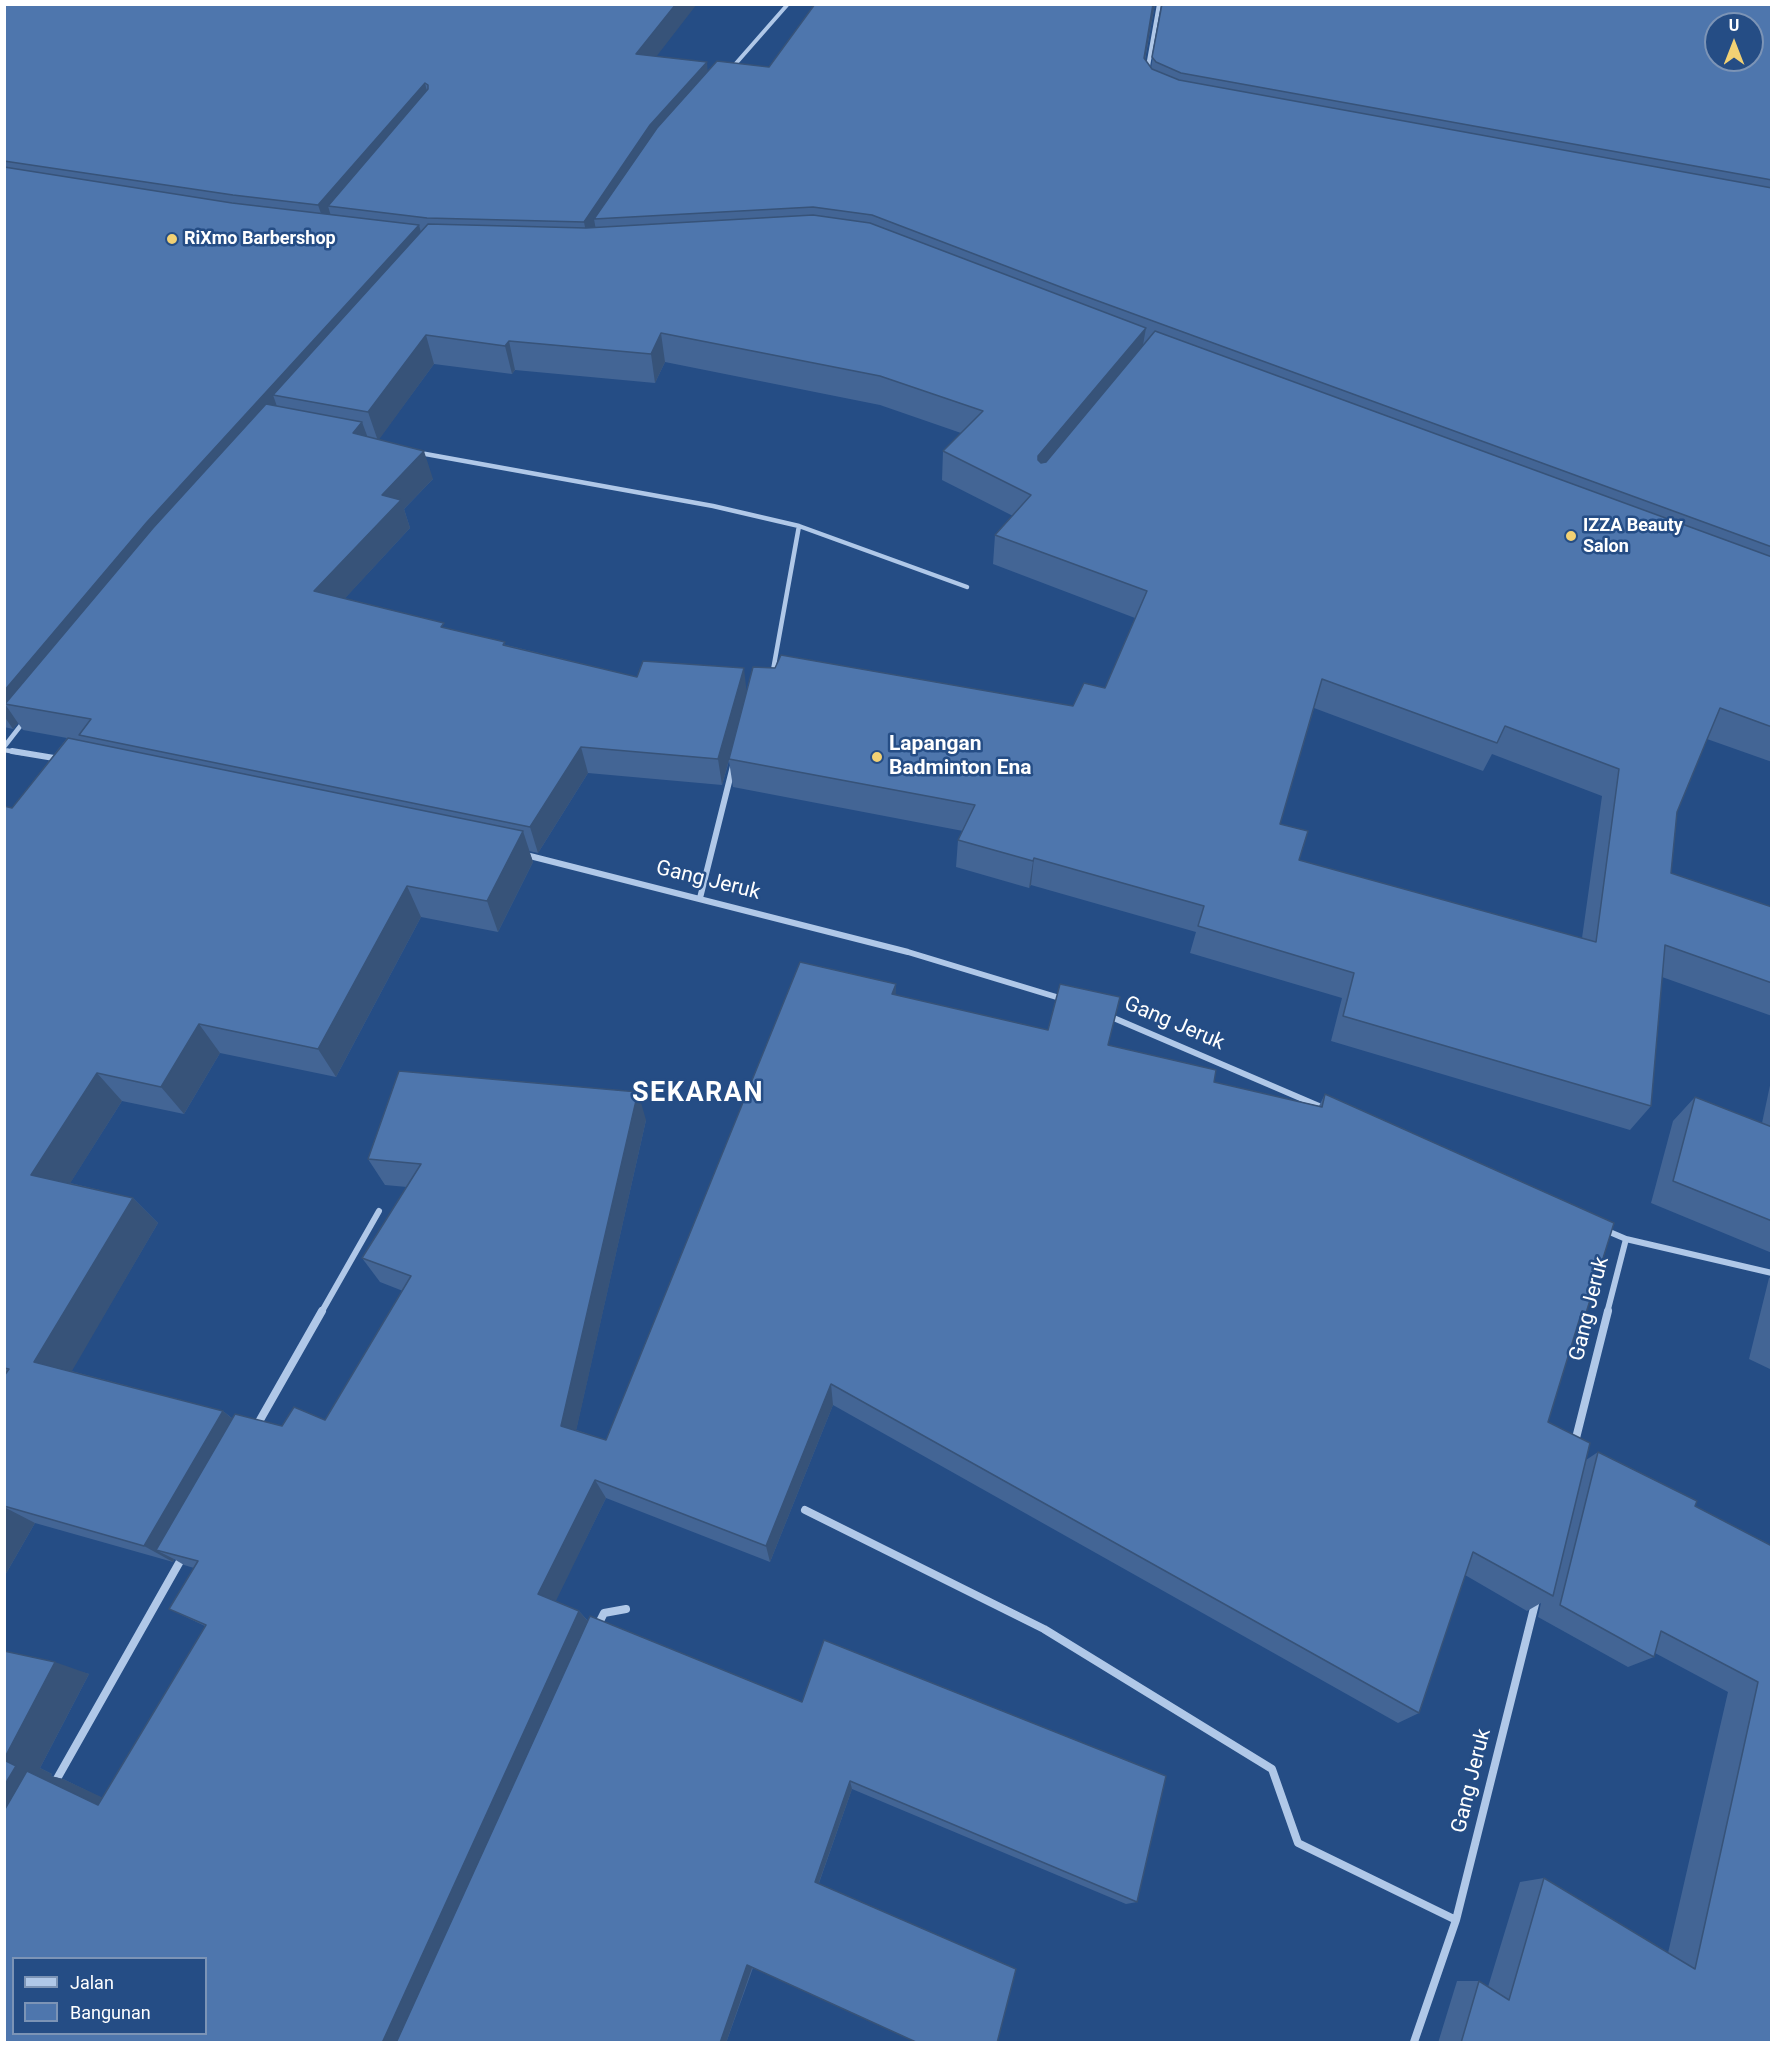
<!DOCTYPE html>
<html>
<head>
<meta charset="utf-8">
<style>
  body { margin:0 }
  #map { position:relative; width:1776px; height:2047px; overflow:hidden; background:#254d85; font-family:Roboto,sans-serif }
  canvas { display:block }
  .frame { position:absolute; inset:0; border:6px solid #fff; pointer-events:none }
  .legend { position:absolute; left:12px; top:1957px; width:195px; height:78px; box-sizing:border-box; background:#254d85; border:2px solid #7c94b6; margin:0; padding:8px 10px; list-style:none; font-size:18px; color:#fff }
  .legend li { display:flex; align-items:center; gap:12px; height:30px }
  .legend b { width:30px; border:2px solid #7c94b6 }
  .north { position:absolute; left:1704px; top:12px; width:60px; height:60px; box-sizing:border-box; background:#254d85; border:2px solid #7c94b6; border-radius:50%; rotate:0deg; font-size:16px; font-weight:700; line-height:24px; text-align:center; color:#fff }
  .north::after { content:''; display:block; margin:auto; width:21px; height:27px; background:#f2d174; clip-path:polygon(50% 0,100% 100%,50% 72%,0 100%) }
</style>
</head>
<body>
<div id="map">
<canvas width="1776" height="2047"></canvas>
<div class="frame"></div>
<ul class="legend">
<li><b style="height:8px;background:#b0c8e8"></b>Jalan</li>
<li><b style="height:16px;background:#4e76ad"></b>Bangunan</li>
</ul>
<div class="north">U</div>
</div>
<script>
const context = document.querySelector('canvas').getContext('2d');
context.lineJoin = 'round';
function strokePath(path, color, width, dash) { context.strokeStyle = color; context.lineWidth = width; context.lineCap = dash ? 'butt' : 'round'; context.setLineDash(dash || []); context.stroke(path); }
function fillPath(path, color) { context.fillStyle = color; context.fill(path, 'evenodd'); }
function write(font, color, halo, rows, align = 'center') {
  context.font = font + ' Roboto,sans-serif'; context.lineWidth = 5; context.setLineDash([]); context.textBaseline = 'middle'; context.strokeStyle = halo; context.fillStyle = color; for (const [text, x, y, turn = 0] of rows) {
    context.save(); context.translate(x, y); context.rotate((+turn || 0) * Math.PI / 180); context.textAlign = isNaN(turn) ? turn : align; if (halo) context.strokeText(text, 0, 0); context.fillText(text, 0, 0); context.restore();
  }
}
strokePath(new Path2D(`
  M731,69L788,4
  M1147,72L1159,4`), '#b0c8e8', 4);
strokePath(new Path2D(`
  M420,453L713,506L799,526L967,587
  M772,676L799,526
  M4,747L25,720
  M4,750L22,753`), '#b0c8e8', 4.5);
strokePath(new Path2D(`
  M12,751L60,759
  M526,855L908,952L1063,999
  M700,898L733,766
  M1109,1016L1326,1109
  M1605,1230L1626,1239L1772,1273
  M321,1313L379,1211
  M1607,1313L1626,1239`), '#b0c8e8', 6);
strokePath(new Path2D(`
  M256,1427L322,1311
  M1575,1442L1608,1311
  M805,1510L1044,1629L1272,1769L1298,1843L1456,1920
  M597,1627L604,1613L626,1609
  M54,1784L183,1556
  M1414,2042L1456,1920L1536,1600`), '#b0c8e8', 8);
fillPath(new Path2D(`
  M4,4L657,56L708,71L769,67L815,4H1155L1145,60L1151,68L1162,4H1772V762L1707,739L1677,812L1671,873L1772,907V1016L1662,977L1651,1106L1630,1130L1331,1041L1342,998L1190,953L1196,932L1031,885L1029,888L956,867L958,840L963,831L733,787L729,761L722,785L588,773L538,853L529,851L533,862L498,932L421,917L336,1077L220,1053L184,1114L122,1101L70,1183L133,1198L158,1223L71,1371L223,1411L233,1419L282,1426L325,1420L403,1291L380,1282L362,1258L407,1187L385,1185L368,1159L646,1120L576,1430L606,1440L896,984L895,995L1108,1045L1214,1082L1319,1106L1325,1094L1586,1313L1580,1319L1548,1422L1586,1460L1598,1452L1695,1506L1772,1546V2043H1438L1457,1981H1479L1488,1987L1520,1882L1544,1878L1668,1953L1728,1692L1655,1653L1654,1657L1628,1667L1538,1617L1541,1603L1527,1611L1465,1575L1419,1713L1398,1723L833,1405L770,1562L606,1498L555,1601L579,1611L588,1621L1137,1902L1126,1904L852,1789L819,1883L753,1968L726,2043H4V1651L89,1674L40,1768L52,1774L51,1776L63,1779L102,1798L205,1626L169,1609L194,1568L184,1565L174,1559L173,1562L35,1523L4,1577V806L12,808L67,738L23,730L18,723L13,729L4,727ZM665,362L880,405L961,433L943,451L942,480L1013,516L995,535L993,564L1135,618L1105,688L1073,706L747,692L637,677L506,645L344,599L410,528L404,509L433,479L378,440L434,364L512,374L515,370L655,383ZM1314,708L1483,771L1492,754L1602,796L1582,938L1299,860L1280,824Z
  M1772,1076V1253L1651,1203L1673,1121L1695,1097L1762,1123Z
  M1772,1276V1370L1749,1359L1769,1278Z`), '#436595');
fillPath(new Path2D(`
  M676,4H697L639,79L636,54Z
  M1153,4H1155L1140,85L1144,58Z
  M707,62L709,87L594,219L597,236L589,248L584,222L650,125Z
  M425,83L431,108L328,206L333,223L327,231L318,205Z
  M419,225L426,251L273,395L280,415L5,704L18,723L13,729L4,716V691L147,522Z
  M1146,328L1141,356L1035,489L1038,456Z
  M661,333L665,362L655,383L651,354Z
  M426,335L434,364L378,441L368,412Z
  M509,341L515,370L512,374L505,346Z
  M362,422L372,449L353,433Z
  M424,451L433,479L404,509L410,528L326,619L314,591L382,495Z
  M744,668L747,695L722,785L718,759Z
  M581,747L588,773L538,853L530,827Z
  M523,831L533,862L498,932L487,901Z
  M1034,858L1031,885L1029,888L1033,861Z
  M407,886L421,917L336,1077L318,1049Z
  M896,984L895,1014L892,994Z
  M199,1024L220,1053L184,1114L161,1087Z
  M97,1073L122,1101L59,1201L31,1175Z
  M638,1092L646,1120L573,1445L561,1426Z
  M133,1198L158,1223L65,1383L34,1362Z
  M831,1384L833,1405L770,1562L766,1546Z
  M223,1411L247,1431L156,1550L174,1559L173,1562L144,1546Z
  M595,1480L606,1498L552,1609L538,1594Z
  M4,1507L35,1523L4,1577Z
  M579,1611L591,1625L406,2043H382Z
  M55,1662L89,1674L40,1768L52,1774L51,1776L63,1779L131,1811L4,1858V1759Z
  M850,1781L852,1789L818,1885L815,1882Z
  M747,1965H753L726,2043H720Z`), '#375379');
const building = new Path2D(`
  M4,4H676L636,54L707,62L650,125L584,222L427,218L328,206L428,89V85L425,83L318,205L233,195L4,161Z
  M815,4H1153L1144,58L1152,69L1179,80L1772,188V547L1079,294L872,215L813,207L594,219L657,128L717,61L769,67Z
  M1162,4H1770L1772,5V180L1181,73L1156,62L1152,57ZM1716,24H1752V60H1716Z
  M4,167L232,203L419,225L147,522L4,691Z
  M813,215L870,223L1146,328L1038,456V460L1041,463L1046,462L1155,331L1772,557V727L1720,708L1677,812L1671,873L1772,907V983L1665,945L1651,1106L1343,1016L1354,973L1198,926L1204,906L1034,858L1033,861L958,840L975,805L729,759L753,667L775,668L781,655L1073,706L1084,683L1105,688L1147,591L995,535L1031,495L943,451L983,411L880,376L661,333L651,354L509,341L505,346L426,335L368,412L273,395L428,224L586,228ZM1322,679L1497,743L1505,726L1619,769L1596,942L1299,860L1308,831L1280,824Z
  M266,404L362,422L353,433L424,451L382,495L401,500L314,591L444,623L441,627L505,642L503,645L637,677L643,661L744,668L718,759L581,747L530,827L79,735L91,719L5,704L153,528Z
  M68,738L523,831L487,901L407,886L318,1049L199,1024L161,1087L97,1073L31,1175L133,1198L34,1362L223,1411L144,1546L4,1506V1376L9,1369L4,1368V806L12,808Z
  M800,962L896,984L892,994L1048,1030L1060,984L1120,997L1108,1045L1216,1070L1214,1082L1322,1107L1325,1094L1614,1223L1586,1313L1582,1311L1548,1422L1590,1443L1553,1596L1473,1552L1419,1713L831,1384L766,1546L595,1480L538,1594L579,1611L382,2043H4V1811L27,1771L98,1805L206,1625L169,1609L198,1561L156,1550L235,1414L282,1426L294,1407L325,1420L411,1276L362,1258L421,1164L368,1159L399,1071L638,1092L561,1426L606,1440ZM14,1959H206V2034H14Z
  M1695,1097L1772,1127V1221L1673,1181Z
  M1598,1452L1697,1501L1695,1506L1772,1546V2043H1461L1479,1981L1509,2000L1544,1878L1695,1969L1758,1682L1661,1631L1654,1657L1560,1605Z
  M590,1616L802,1702L824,1640L1166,1776L1137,1902L850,1781L815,1882L1016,1969L997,2043H918L747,1965L720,2043H396Z
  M4,1651L55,1662L4,1759Z
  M4,1760L16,1766L4,1786Z`);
fillPath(building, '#4e76ad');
strokePath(building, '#375379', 1.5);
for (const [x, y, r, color] of [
  [172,239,6,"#f2d174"],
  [1571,536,6,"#f2d174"],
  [877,757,6,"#f2d174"]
]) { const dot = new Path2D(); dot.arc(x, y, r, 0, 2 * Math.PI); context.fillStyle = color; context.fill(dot); strokePath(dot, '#254d85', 2); }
write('bold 18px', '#fff', '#254d85', [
  ["RiXmo Barbershop",184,239],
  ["IZZA Beauty",1583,526],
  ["Salon",1583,547]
], 'left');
write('bold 21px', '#fff', '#254d85', [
  ["Lapangan",889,745],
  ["Badminton Ena",889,769]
], 'left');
write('21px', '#fff', '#254d85', [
  ["Gang Jeruk",708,881,14],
  ["Gang Jeruk",1174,1024,23],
  ["Gang Jeruk",1590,1309,-76],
  ["Gang Jeruk",1472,1781,-76]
]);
context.letterSpacing = '1.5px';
write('bold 27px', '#fff', '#254d85', [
  ["SEKARAN",698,1094]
]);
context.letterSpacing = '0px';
</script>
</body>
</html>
